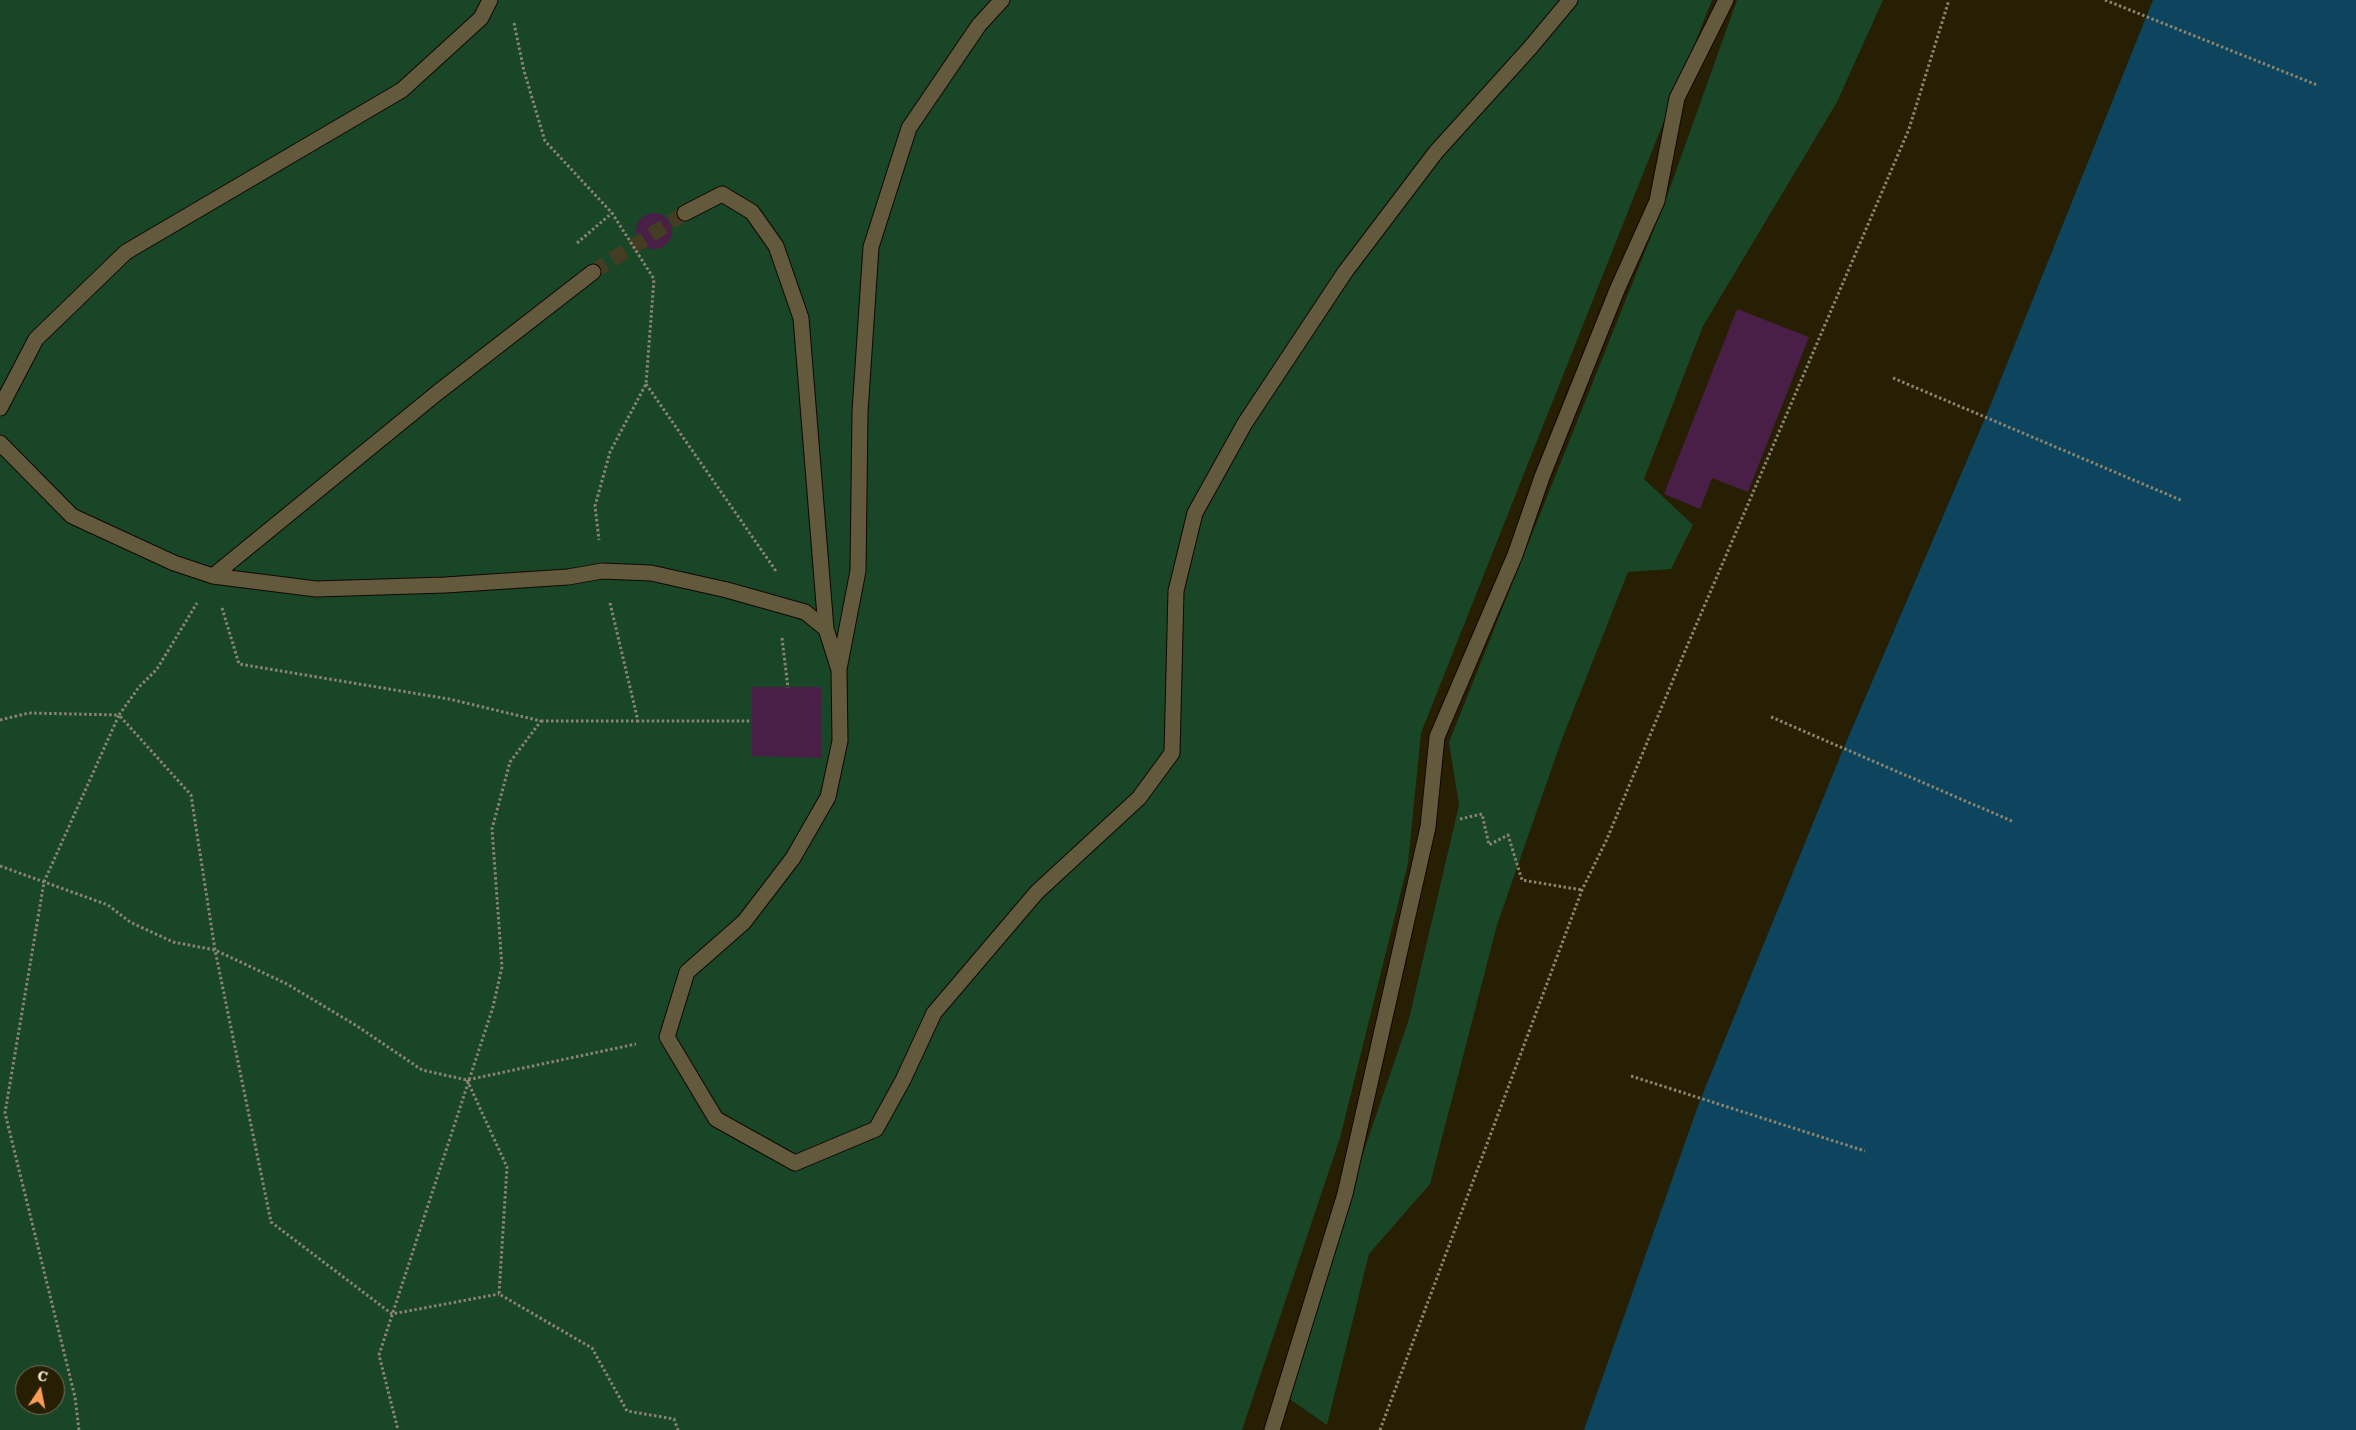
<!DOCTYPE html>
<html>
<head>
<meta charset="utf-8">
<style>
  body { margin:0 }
  #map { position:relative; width:2356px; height:1430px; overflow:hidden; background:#271f03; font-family:"Roboto Serif",serif }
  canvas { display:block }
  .north { position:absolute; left:15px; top:1365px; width:50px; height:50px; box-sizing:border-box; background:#271f03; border:1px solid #777059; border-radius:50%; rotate:11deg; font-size:14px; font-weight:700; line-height:20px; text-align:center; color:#eee9d9 }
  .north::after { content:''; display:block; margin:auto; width:18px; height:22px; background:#fd9d55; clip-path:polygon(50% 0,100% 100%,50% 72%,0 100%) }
</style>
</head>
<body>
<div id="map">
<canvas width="2356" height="1430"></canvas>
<div class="north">С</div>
</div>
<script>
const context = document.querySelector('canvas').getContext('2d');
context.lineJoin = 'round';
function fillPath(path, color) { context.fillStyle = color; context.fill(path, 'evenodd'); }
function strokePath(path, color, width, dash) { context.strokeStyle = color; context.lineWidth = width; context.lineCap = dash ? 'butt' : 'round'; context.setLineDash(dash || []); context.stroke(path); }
fillPath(new Path2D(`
  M0,0H1712L1421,733L1408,863L1340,1138L1242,1430H0ZM25,1375H55V1405H25Z
  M1737,0H1883L1837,102L1703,326L1644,479L1693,525L1671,569L1628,572L1562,739L1497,925L1430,1184L1369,1254L1327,1425L1281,1393L1409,1019L1459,805L1449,742L1666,199Z`), '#184627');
fillPath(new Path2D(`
  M2153,0H2356V1430H1584L1699,1103L1842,752L1986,416Z`), '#0c455d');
fillPath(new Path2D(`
  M636 231a18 18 0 1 1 36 0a18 18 0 1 1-36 0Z
  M1737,309L1809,337L1748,492L1712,478L1700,509L1664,494Z
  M752,687H821V758L752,756Z`), '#491f47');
strokePath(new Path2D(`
  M593,272L685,213`), '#453d23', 15, [15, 8]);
const minor = new Path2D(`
  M685,213L722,194L752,212L776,246L801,318L826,629
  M0,408L36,339L126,252L402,90L481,18L490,0
  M0,443L72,516L174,563L213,576L316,589L445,585L568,577L602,571L651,573L727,590L805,612L826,629L839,670L840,741L828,797L793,858L744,922L687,972L667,1037L716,1119L795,1163L876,1129L903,1080L934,1013L1037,892L1139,798L1172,753L1176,591L1195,513L1245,423L1345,272L1436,152L1530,48L1570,0
  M213,576L437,393L593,272
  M839,669L858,571L860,412L871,247L909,128L979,25L1002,0
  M1272,1430L1345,1194L1428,827L1437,737L1515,555L1542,477L1617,290L1657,201L1677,98L1726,0`);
strokePath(minor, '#100800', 17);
strokePath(new Path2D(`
  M2105,0L2317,85
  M514,23L524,71L545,141L612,213L654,279L646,384L610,452L595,506L599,540
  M577,243L612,213
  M1893,378L2183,501
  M646,384L776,571
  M610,603L638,721H751
  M222,608L239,664L449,699L541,721L510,762L492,829L502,967L493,1007L379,1355L398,1430
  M782,638L788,688
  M1771,717L2014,822
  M0,720L29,713L119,715L139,687L157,669L197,603
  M541,721H638
  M1460,819L1482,814L1489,845L1508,835L1522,880L1582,890
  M0,866L108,905L130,922L173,942L215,950L287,984L357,1026L422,1070L467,1080L636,1044
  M1631,1076L1865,1151
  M467,1080L507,1167L499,1294L592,1348L627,1411L674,1419L678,1430
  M79,1430L75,1397L5,1113L44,882L119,715L191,795L215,950L271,1222L392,1314L499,1294
  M1380,1430L1582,890L1607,839L1685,651L1909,129L1949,0`), '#8b846e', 3, [2.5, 2.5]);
strokePath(minor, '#635a3d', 15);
</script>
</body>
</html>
